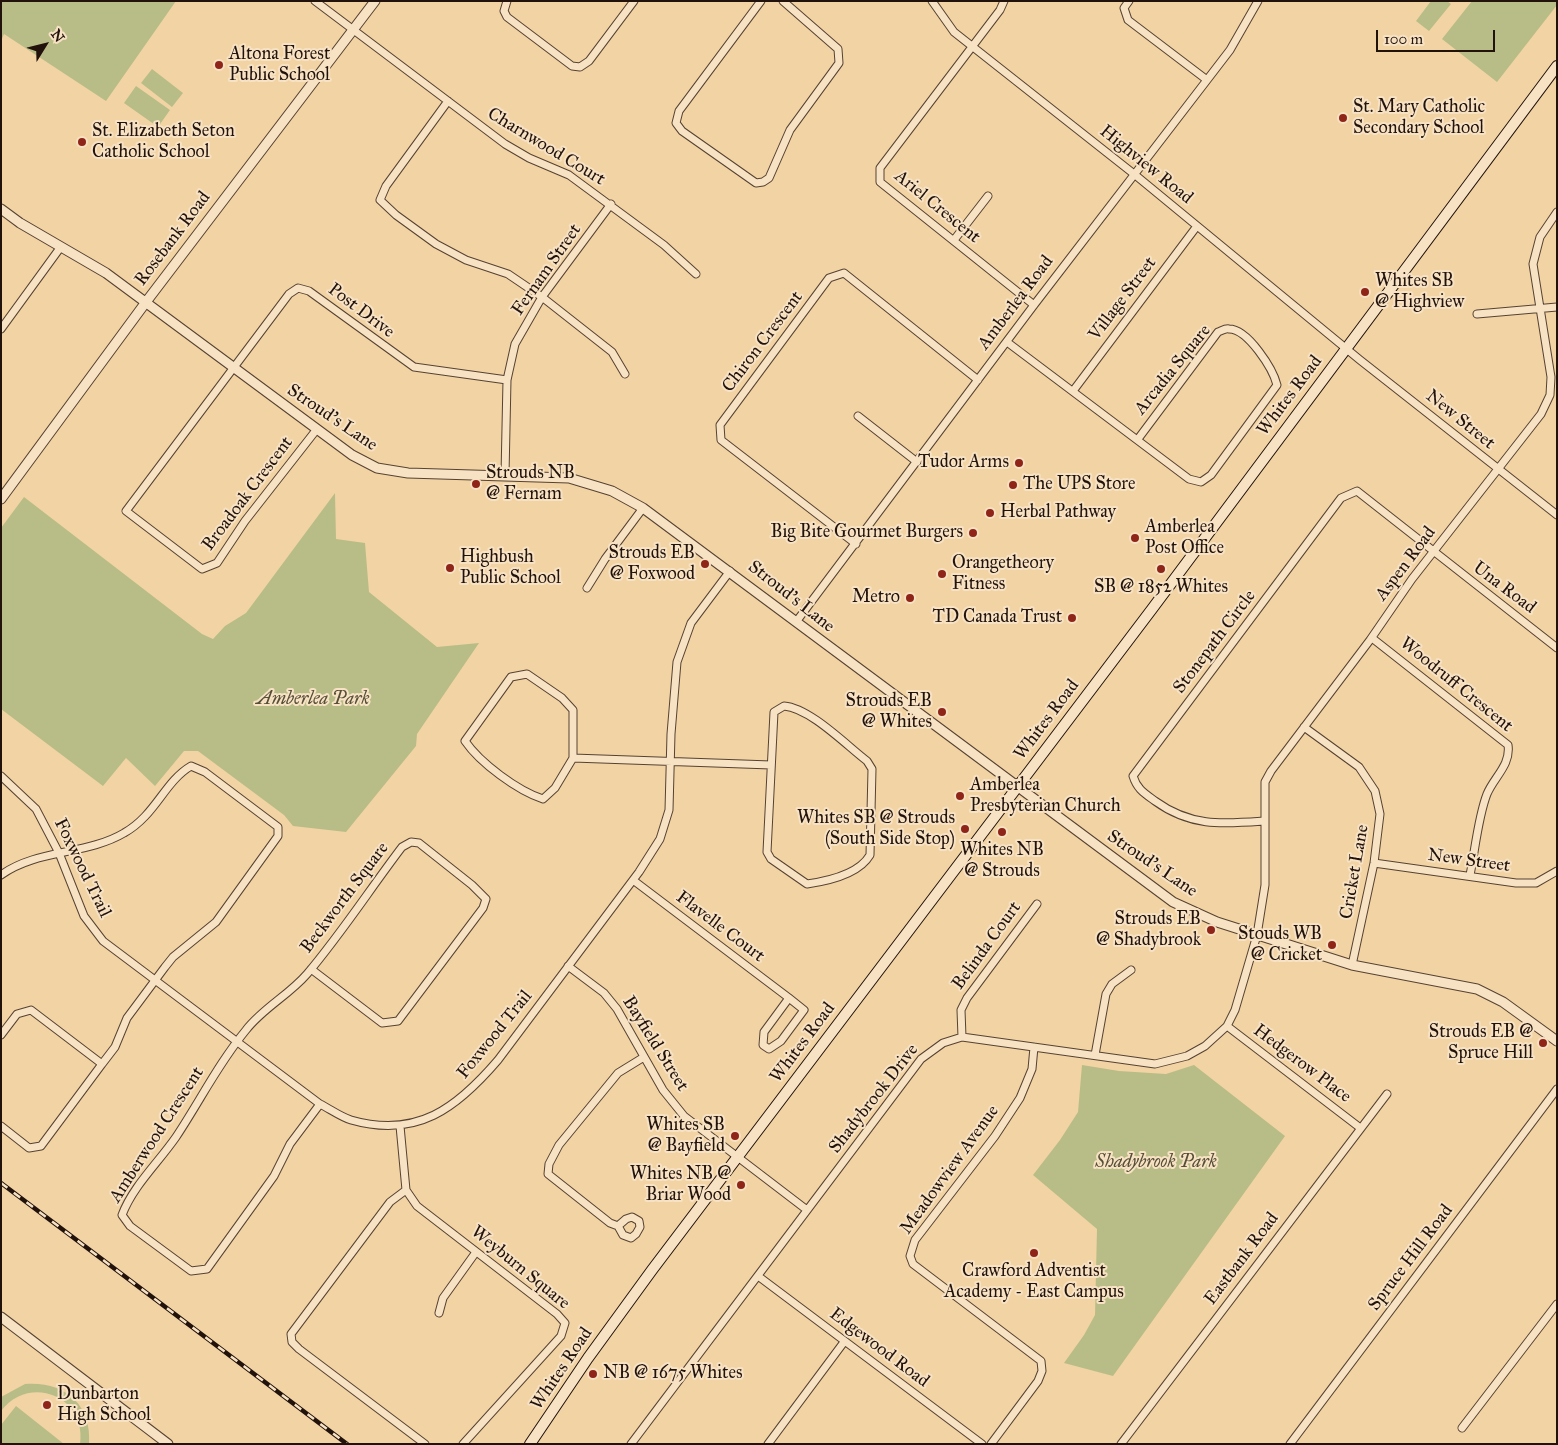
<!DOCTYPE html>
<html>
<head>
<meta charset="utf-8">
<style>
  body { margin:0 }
  #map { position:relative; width:1558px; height:1445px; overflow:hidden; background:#f2d3a4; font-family:"IM FELL Great Primer",serif }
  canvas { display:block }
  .frame { position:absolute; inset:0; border:2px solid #22120c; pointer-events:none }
  .north { position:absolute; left:20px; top:20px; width:50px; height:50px; -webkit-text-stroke:4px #f7e2c4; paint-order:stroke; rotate:54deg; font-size:14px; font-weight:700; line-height:20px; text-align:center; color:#22120c }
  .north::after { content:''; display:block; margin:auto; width:18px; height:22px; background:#22120c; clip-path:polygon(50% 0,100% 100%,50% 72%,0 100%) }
  .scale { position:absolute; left:1376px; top:30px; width:119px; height:22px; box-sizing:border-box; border:2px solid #22120c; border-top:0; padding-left:6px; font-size:15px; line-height:18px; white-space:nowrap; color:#22120c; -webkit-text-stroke:4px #f7e2c4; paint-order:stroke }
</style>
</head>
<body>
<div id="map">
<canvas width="1558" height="1445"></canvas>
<div class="frame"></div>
<div class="north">N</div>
<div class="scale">100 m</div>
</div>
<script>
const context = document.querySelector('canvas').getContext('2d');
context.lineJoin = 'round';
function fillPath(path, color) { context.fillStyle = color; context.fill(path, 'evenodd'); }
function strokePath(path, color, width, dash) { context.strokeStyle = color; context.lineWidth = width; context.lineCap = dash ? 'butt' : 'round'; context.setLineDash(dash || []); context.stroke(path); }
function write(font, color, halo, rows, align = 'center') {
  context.font = font + ' "IM FELL Great Primer",serif'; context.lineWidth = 4; context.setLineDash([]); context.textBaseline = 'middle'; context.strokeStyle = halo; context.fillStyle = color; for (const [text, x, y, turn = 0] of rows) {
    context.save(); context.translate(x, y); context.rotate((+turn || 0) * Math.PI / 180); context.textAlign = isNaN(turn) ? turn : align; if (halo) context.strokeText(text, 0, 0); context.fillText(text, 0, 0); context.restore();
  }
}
fillPath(new Path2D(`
  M1,1H176L106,101L4,34L1,41Z
  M1431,1H1447L1451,4L1429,31L1416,21Z
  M1472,1H1557V5L1497,82L1442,39Z
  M152,69L183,93L172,107L141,83Z
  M136,86L170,110L158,127L124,103Z
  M335,493L336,539L365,543L369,592L437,647L479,643L417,734L416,746L346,832L293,826L284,815L198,751H184L155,786L126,758L103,786L1,709V528L24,497L202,634L213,639L225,626L246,613Z
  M1082,1065L1119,1071L1166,1074L1194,1065L1285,1136L1113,1376L1064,1363L1084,1335L1095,1315L1097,1229L1033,1175L1060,1140L1078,1112Z
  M25,1384C64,1381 92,1404 89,1444H80C87,1397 30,1373 1,1411V1397Z
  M16,1406L64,1444H1V1425Z`), '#b8bd87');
const minor = new Path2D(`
  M315,1L505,144L529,158L569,175L664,245L696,274
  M507,1L504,11L507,17L572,66L580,67L589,61L634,1
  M761,1L679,111L676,123L682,131L756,183L763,182L769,178L790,130L839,63L838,49L783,1
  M932,1L954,32L1134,174L1360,360L1557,515
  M1004,1L1000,10L880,168V182L1034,305
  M1129,1L1124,8L1128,20L1207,80
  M448,101L386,186L380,200L396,215L436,244L466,260L508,274L542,297L612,352L625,374
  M954,240L988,196
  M1477,314L1557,307
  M1,329L60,248
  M1007,342L1189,479L1201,482L1211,475L1277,385C1273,369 1248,329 1229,329C1226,328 1221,331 1218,332L1138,439
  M1073,391L1197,226
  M858,416L917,462
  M317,429L245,521L217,563L202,569L126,511L289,294L298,288L309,291L414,367L507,380
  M505,475L507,380L515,344L542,297L611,204
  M856,544L721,440L720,425L829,278L844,273L978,380
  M587,588L605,559L643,508
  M796,622L1034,305L1207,80L1230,50L1258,1
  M1372,638L1508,745C1511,765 1494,777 1487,794C1478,817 1475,851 1470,875
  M527,674L562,698L573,710V758L555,788L543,799C518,791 480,763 465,741L511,677Z
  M784,706C810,708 846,745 867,761L872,769L870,855C859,874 828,881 807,884L771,859L767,852L774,712Z
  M1304,727L1359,767L1375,791L1380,814L1374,863L1352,965
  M573,758L771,765
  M1,776L36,809L59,853L84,916L103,941L320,1104C330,1109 341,1117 351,1120C417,1139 457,1108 498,1060L639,872L660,839L669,810L671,734L677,662L691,623L730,571
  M1264,821C1222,824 1191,827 1155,801C1144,793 1137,789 1133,776L1341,498L1357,491L1557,648
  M1374,863L1516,883H1536L1557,871
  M1,875C37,849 87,855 124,833C156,815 164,782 191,766L205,772L278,827V836L216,922L173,957L165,967L127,1018L115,1047L102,1064
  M633,880L789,998L804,1010L781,1041L769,1049L763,1045L764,1032L789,998
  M568,966L604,993L617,1009L663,1090L684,1116L807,1210
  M311,969L382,1023L398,1021L483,908L486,899L472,885L419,843L411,842L402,847C370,889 341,934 307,974C289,995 263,1008 246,1030C218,1064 200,1101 176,1137C158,1163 133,1186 122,1215L130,1226L191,1271L207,1269L274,1176L290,1144L320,1104
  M1227,1026L1359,1127
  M1,1035L17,1014L31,1010L102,1064L41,1146L29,1148L1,1126
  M962,1037L961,1010L967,998L1037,904
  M1095,1055L1106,994L1112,984L1131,970
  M400,1126L406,1190L417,1206L557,1314L565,1323L561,1336L463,1444
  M406,1190L390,1202L291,1334L292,1342L299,1349L425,1444
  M618,1226L626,1219L632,1217L639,1221L640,1227L636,1234L631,1238L623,1235L618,1226L610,1223L548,1174L549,1164L559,1145L618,1073L644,1057
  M758,1276L982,1444
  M439,1313L443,1298L476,1252
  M1462,1428L1557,1304
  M631,1444L921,1059L943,1043L962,1037L1155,1064L1187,1056L1205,1046L1227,1026L1235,1010L1257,935L1265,885V782L1271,771L1370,640L1412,579L1541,414L1550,395L1551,377L1533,264L1540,237L1557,212
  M768,1444L844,1342
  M991,1444L1038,1381L1042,1371L1041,1361L913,1264L910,1256L915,1240L995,1136L1020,1098L1032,1069L1034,1047
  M1121,1444L1387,1094
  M1290,1444L1557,1089`);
const tertiary = new Path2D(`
  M1,209L20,223L106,273L352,455L377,468L408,473L569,478L612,491L643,508L1173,902L1217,922L1352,965L1477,989L1503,1002L1557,1041
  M1,499L146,302L375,1
  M1,1317L168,1444`);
const secondary = new Path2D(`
  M530,1444L588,1358L652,1270L1152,609L1557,66`);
strokePath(minor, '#564232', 9);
strokePath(tertiary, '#564232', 11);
strokePath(secondary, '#22120c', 12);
strokePath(minor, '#f7e2c4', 7);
strokePath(tertiary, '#f7e2c4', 9);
strokePath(secondary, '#f7e2c4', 10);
const rail = new Path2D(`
  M1,1183L347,1444`);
strokePath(rail, '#22120c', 4.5);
strokePath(rail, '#f7e2c4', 2.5, [8]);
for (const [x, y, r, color] of [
  [219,65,5,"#8f2418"],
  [1343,118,5,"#8f2418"],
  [82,142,5,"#8f2418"],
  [1365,292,5,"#8f2418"],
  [1019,463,5,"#8f2418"],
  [476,484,5,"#8f2418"],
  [1013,485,5,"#8f2418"],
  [990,513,5,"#8f2418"],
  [973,533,5,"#8f2418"],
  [1135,538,5,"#8f2418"],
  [705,564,5,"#8f2418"],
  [450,568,5,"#8f2418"],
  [1161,569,5,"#8f2418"],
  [942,574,5,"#8f2418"],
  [910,598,5,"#8f2418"],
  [1072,618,5,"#8f2418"],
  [942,712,5,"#8f2418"],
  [960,796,5,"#8f2418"],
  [965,829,5,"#8f2418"],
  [1002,832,5,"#8f2418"],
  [1211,930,5,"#8f2418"],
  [1332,945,5,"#8f2418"],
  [1543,1043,5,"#8f2418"],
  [735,1136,5,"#8f2418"],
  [741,1185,5,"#8f2418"],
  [1034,1253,5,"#8f2418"],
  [593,1374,5,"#8f2418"],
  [47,1405,5,"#8f2418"]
]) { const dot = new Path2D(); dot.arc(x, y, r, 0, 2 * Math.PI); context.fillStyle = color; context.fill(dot); strokePath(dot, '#f7e2c4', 2); }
write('18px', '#22120c', '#f7e2c4', [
  ["Altona Forest",229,55],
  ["Public School",229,76],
  ["St. Mary Catholic",1353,108],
  ["Secondary School",1353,129],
  ["St. Elizabeth Seton",92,132],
  ["Catholic School",92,153],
  ["Whites SB",1375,282],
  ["@ Highview",1375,303],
  ["Tudor Arms",1009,463,"right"],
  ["Strouds NB",486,474],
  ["@ Fernam",486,495],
  ["The UPS Store",1023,485],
  ["Herbal Pathway",1000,513],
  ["Amberlea",1145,528],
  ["Post Office",1145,549],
  ["Big Bite Gourmet Burgers",963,533,"right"],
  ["Strouds EB",695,554,"right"],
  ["@ Foxwood",695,575,"right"],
  ["Highbush",460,558],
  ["Public School",460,579],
  ["Orangetheory",952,564],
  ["Fitness",952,585],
  ["SB @ 1852 Whites",1161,588,"center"],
  ["Metro",900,598,"right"],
  ["TD Canada Trust",1062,618,"right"],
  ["Strouds EB",932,702,"right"],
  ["@ Whites",932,723,"right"],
  ["Amberlea",970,786],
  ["Presbyterian Church",970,807],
  ["Whites SB @ Strouds",955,819,"right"],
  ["(South Side Stop)",955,840,"right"],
  ["Whites NB",1002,851,"center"],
  ["@ Strouds",1002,872,"center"],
  ["Strouds EB",1201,920,"right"],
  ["@ Shadybrook",1201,941,"right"],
  ["Stouds WB",1322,935,"right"],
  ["@ Cricket",1322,956,"right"],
  ["Strouds EB @",1533,1033,"right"],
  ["Spruce Hill",1533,1054,"right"],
  ["Whites SB",725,1126,"right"],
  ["@ Bayfield",725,1147,"right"],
  ["Whites NB @",731,1175,"right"],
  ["Briar Wood",731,1196,"right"],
  ["Crawford Adventist",1034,1272,"center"],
  ["Academy - East Campus",1034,1293,"center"],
  ["NB @ 1675 Whites",603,1374],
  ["Dunbarton",57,1395],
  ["High School",57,1416]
], 'left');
write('18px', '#22120c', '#f7e2c4', [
  ["Charnwood Court",546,147,31],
  ["Highview Road",1146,165,39],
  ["Ariel Crescent",937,207,39],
  ["Rosebank Road",173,239,-53],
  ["Fernam Street",547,270,-55],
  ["Village Street",1123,299,-53],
  ["Amberlea Road",1016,303,-53],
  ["Post Drive",361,311,37],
  ["Chiron Crescent",763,342,-53],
  ["Arcadia Square",1173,370,-51],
  ["Whites Road",1290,396,-53],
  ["Stroud's Lane",332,418,34],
  ["New Street",1460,420,39],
  ["Broadoak Crescent",248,494,-53],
  ["Aspen Road",1406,564,-53],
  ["Una Road",1504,588,37],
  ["Stroud's Lane",791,597,38],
  ["Stonepath Circle",1215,642,-53],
  ["Woodruff Crescent",1456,685,39],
  ["Whites Road",1047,720,-53],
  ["New Street",1469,861,8],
  ["Stroud's Lane",1152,864,34],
  ["Foxwood Trail",82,868,64],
  ["Cricket Lane",1355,872,-80],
  ["Beckworth Square",345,898,-53],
  ["Flavelle Court",720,927,37],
  ["Belinda Court",987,946,-54],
  ["Foxwood Trail",495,1035,-51],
  ["Whites Road",803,1043,-53],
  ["Bayfield Street",655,1044,58],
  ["Hedgerow Place",1302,1064,37],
  ["Shadybrook Drive",874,1099,-52],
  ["Amberwood Crescent",157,1135,-57],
  ["Meadowview Avenue",950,1170,-54],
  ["Spruce Hill Road",1411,1258,-53],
  ["Eastbank Road",1242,1259,-53],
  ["Weyburn Square",520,1268,39],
  ["Edgewood Road",879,1348,37],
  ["Whites Road",562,1369,-56]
]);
write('italic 18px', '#564e37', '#f7e2c4', [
  ["Amberlea Park",313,700],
  ["Shadybrook Park",1156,1163]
]);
</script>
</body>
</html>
